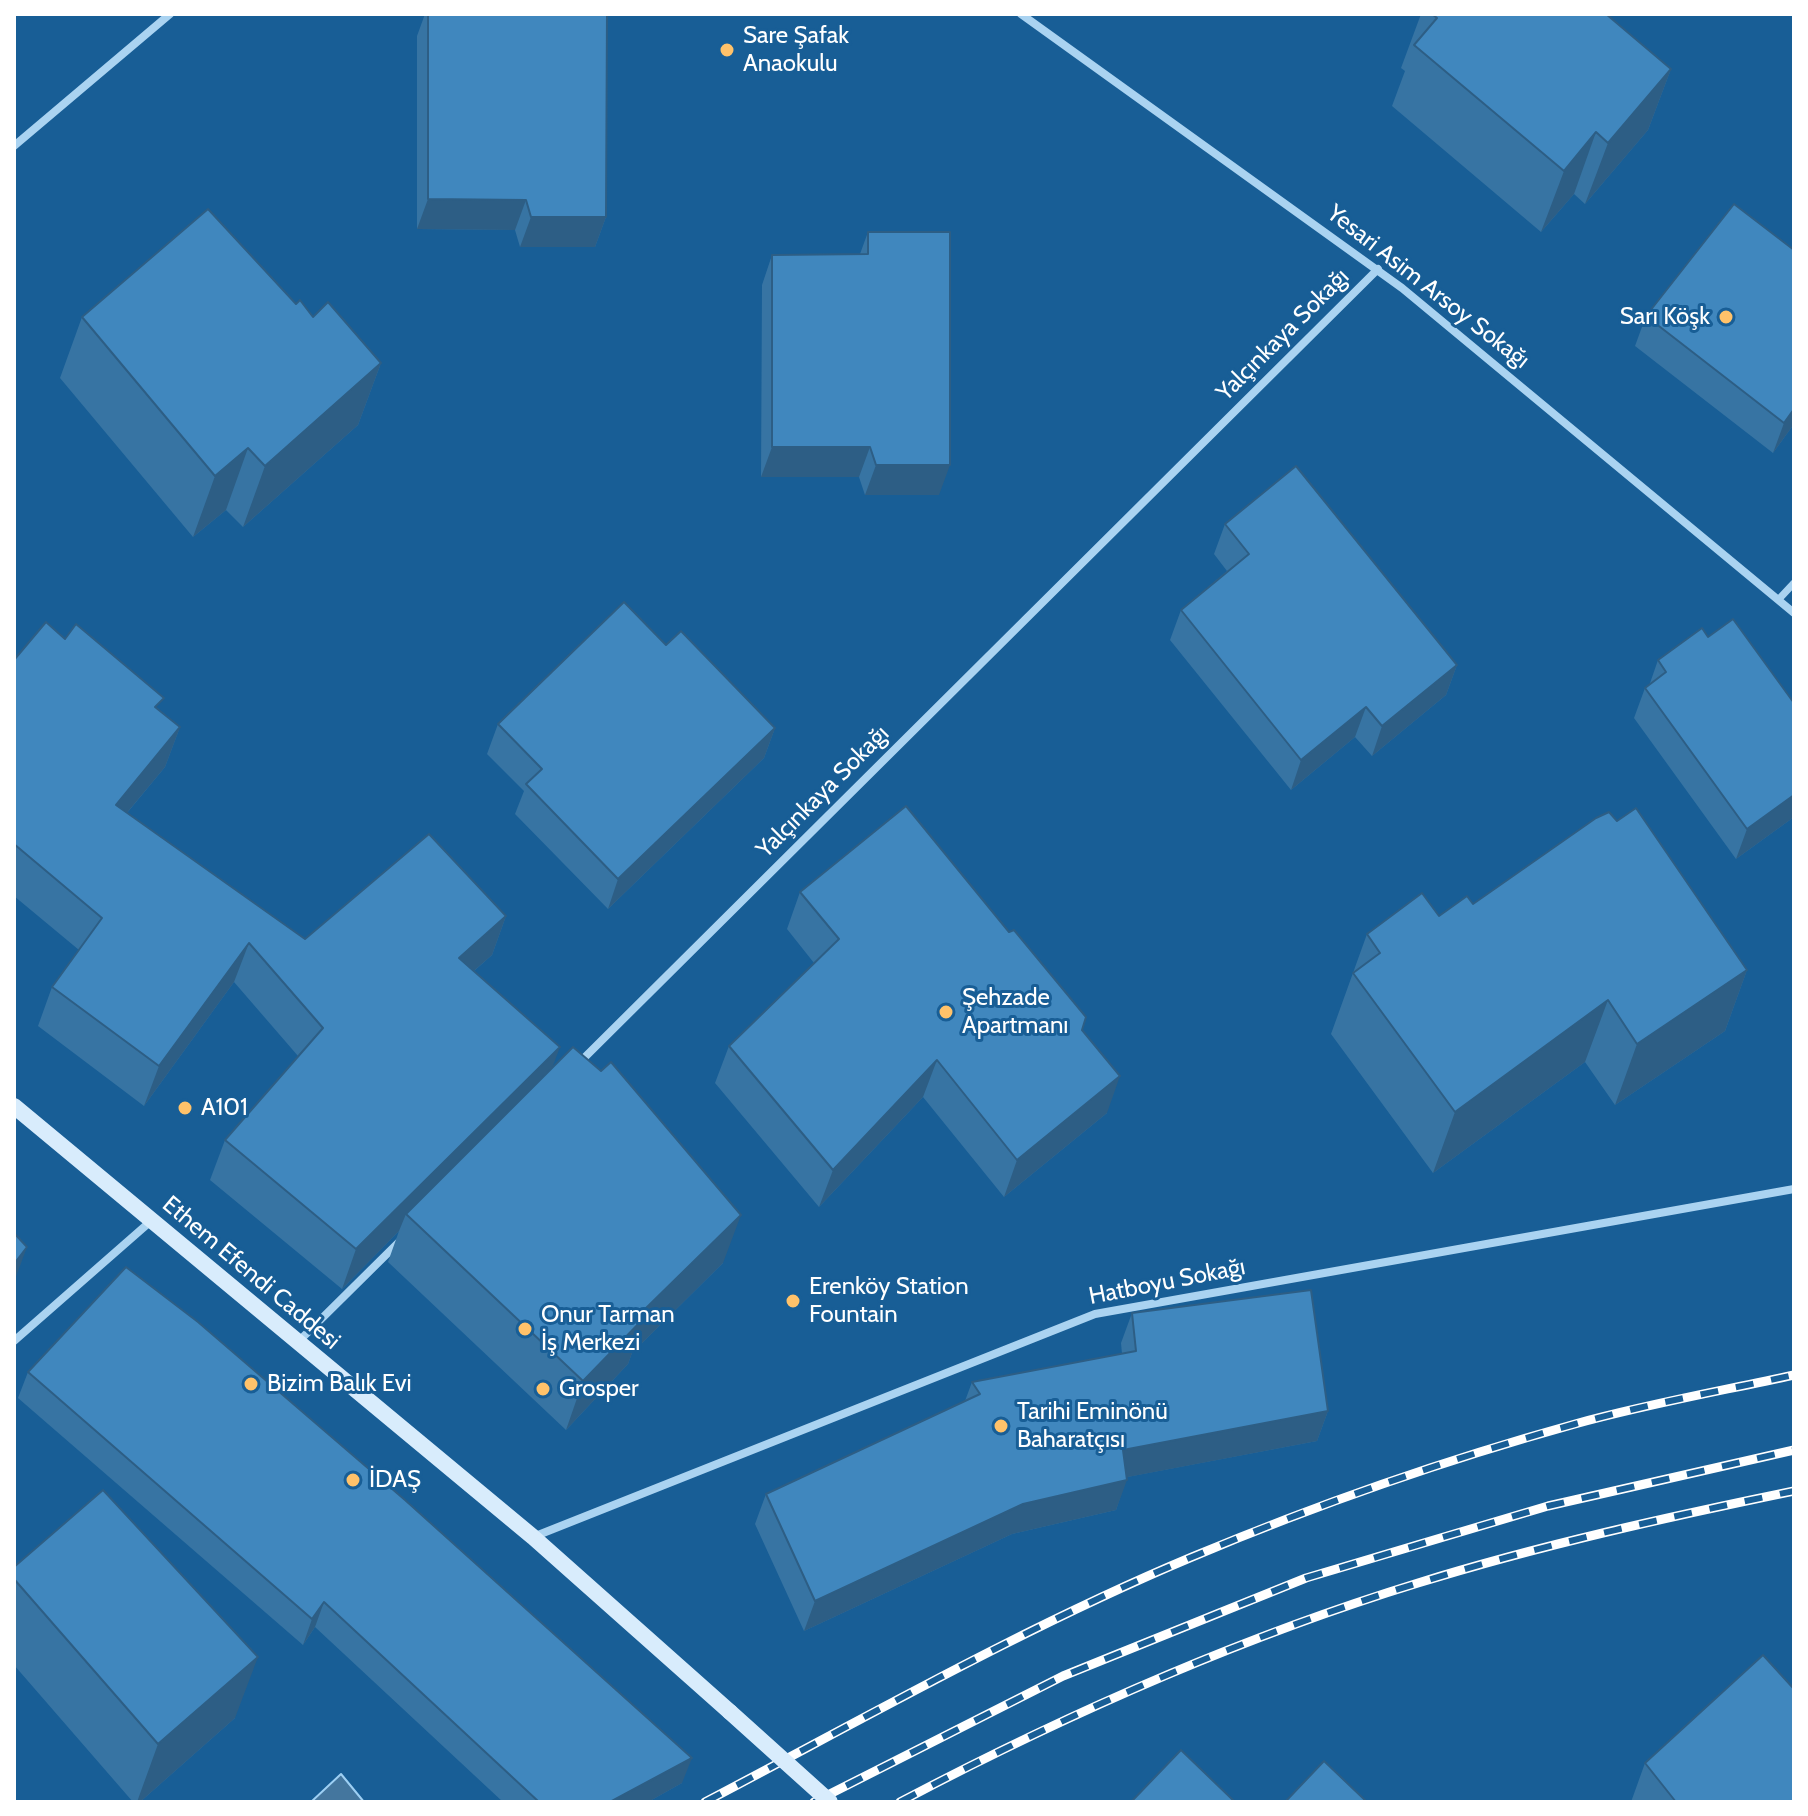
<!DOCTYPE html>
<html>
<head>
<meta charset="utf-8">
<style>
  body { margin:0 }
  #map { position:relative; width:1808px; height:1816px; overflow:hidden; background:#185e96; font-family:Cabin,sans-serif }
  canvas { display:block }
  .frame { position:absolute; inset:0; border:16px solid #fff; pointer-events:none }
</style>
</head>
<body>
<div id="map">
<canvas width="1808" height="1816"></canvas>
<div class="frame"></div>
</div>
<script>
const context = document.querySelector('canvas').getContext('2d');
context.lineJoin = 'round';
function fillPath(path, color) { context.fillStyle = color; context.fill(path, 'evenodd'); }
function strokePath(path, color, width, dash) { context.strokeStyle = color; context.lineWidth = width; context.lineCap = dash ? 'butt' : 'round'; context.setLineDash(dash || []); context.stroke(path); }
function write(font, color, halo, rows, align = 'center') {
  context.font = font + ' Cabin,sans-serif'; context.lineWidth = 6; context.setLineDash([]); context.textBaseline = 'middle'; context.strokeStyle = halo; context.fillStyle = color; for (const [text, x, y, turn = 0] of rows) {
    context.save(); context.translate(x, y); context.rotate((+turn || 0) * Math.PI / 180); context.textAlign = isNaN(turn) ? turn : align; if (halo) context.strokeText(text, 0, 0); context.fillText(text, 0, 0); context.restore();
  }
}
const water = new Path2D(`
  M341,1774L364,1802H311Z`);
fillPath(water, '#44769e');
strokePath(water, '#9dcff3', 2);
strokePath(new Path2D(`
  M1779,599L1794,583`), '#aad3f1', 7);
strokePath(new Path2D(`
  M1021,14L1402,288L1794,613
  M14,146L170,14
  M579,1063L1378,269
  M14,1341L151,1221
  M298,1342L399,1242
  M533,1537L1095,1314L1794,1189`), '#aad3f1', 8);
strokePath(new Path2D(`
  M14,1106L533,1537L730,1712`), '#d8ecfc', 16);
const rail = new Path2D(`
  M705,1802C865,1718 1025,1627 1192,1557C1316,1505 1445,1460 1575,1424C1647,1404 1721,1391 1794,1375
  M814,1802L1063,1676L1306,1578L1548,1506L1794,1450
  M900,1802C1065,1715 1239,1638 1418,1583C1541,1545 1668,1517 1794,1491`);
strokePath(rail, '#fff', 9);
strokePath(rail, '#185e96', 6, [18]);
strokePath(new Path2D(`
  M730,1712L830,1802`), '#d8ecfc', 16);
fillPath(new Path2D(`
  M425,14H607L606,217L595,247H520L515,230L417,229V36Z
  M1421,14H1606L1671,69L1648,130L1585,204L1574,194L1541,232L1392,106L1405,71L1401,68Z
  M868,232L939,495H865L859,477H761L762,285L772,255L860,254Z
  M296,304L381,363L358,425L243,527L226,510L193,537L60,378L82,317Z
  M1646,316L1794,424L1773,453L1635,346Z
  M1225,524L1457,665L1446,695L1372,756L1355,737L1291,790L1170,640L1181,610L1227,571L1214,554Z
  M1708,637L1794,703V817L1736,859L1634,718L1645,688L1649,686L1658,660Z
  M65,639L159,710L180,727L165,767L127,813L305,939L506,916L492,955L474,971L552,1069L723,1263L632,1353L628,1364L566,1430L388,1262L399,1231L342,1289L210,1180L225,1140L298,1056L234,982L144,1106L38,1026L52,987L79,950L14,896V660Z
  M666,645L775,728L764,758L608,909L515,814L524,791L487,754L498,724Z
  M800,892L1082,1030L1107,1113L1004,1197L923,1097L819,1207L715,1083L729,1046L814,963L787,929Z
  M1473,904L1747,970L1725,1031L1615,1105L1585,1062L1433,1173L1331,1034L1367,934L1439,916Z
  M1132,1313L1328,1411L1317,1441L1127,1477L1116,1510L1012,1534L804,1631L755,1524L766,1494L965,1401L972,1382L1122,1354L1121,1343Z
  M28,1372L682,1783L648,1802H503L315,1627L303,1645L18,1398Z
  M14,1567L235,1718L140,1802H133L14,1665Z
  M1645,1763L1794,1802H1631Z`), '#3774a3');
fillPath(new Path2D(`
  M1671,69L1648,130L1585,204L1608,143Z
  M1596,132L1574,194L1541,232L1564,171Z
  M428,199L526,200L515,230L417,229Z
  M531,217H606L595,247H520Z
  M381,363L358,425L243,527L265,466Z
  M1794,409V424L1773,453L1784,423Z
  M772,447H870L859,477H761Z
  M248,448L226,510L193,537L215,476Z
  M876,465H950L939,495H865Z
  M1457,665L1446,695L1372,756L1382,726Z
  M1366,707L1355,737L1291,790L1301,760Z
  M180,727L165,767L101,844L116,805Z
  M775,728L764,758L608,909L618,879Z
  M1794,795V817L1736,859L1747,829Z
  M506,916L492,955L444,997L459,958Z
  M249,943L234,982L144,1106L159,1066Z
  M1747,970L1725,1031L1615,1105L1637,1044Z
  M1608,1000L1585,1062L1433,1173L1455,1112Z
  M560,1047L545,1087L406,1214L399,1231L342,1289L356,1249Z
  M937,1060L923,1097L819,1207L833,1170Z
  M1120,1076L1107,1113L1004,1197L1017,1160Z
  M741,1215L723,1263L632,1353L628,1364L566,1430L583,1381L642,1312Z
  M27,1247L14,1282V1264Z
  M1328,1411L1317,1441L1112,1480L1123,1450Z
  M1127,1480L1116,1510L1012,1534L804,1631L815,1601L1023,1504Z
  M324,1602L315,1627L303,1645L312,1619Z
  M258,1657L235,1718L140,1802H137L158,1744Z
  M692,1758L682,1783L648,1802H610Z`), '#2d5e85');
const building = new Path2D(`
  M428,14H607L606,217H531L526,200L428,199Z
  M1432,14H1606L1671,69L1608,143L1596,132L1564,171L1414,45L1437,18Z
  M1734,204L1794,250V409L1784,423L1646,316Z
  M208,209L296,304L300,300L313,317L328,302L381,363L265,466L248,448L215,476L82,317Z
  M868,232H950V465H876L870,447H772V255L868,254Z
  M1296,466L1457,665L1382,726L1366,707L1301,760L1181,610L1249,554L1225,524Z
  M624,602L666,645L681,631L775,728L618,879L526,784L542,769L498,724Z
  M1733,619L1794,703V795L1747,829L1645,688L1666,672L1658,660L1702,628L1708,637Z
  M46,622L65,639L76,624L164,698L155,707L180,727L116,805L305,939L429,834L506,916L459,958L560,1047L356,1249L225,1140L323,1028L249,943L159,1066L52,987L102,918L14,844V660Z
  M906,806L1009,932L1014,930L1086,1017L1082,1030L1120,1076L1017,1160L937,1060L833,1170L729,1046L839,939L800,892Z
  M1636,808L1747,970L1637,1044L1608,1000L1455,1112L1353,973L1380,953L1367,934L1422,893L1439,916L1467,896L1473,904L1596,818L1609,812L1617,821Z
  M573,1047L601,1071L611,1062L741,1215L642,1312L646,1316L583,1381L406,1214Z
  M14,1233L27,1247L14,1264Z
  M126,1267L198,1322L405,1500L692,1758L610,1802H539L324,1602L312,1619L28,1372Z
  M1311,1290L1328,1411L1123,1450L1127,1480L1023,1504L815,1601L766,1494L980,1394L972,1382L1136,1351L1132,1313Z
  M103,1490L258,1657L158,1744L14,1579V1567Z
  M1763,1655L1794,1689V1802H1676L1645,1763Z
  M1181,1750L1235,1802H1131Z
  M1324,1761L1367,1802H1285Z`);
fillPath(building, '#4087be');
strokePath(building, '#2d5e85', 2);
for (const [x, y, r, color] of [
  [727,50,8,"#ffc26a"],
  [1726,317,8,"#ffc26a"],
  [946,1012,8,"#ffc26a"],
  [185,1108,8,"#ffc26a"],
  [793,1301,8,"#ffc26a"],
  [525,1329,8,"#ffc26a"],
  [251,1384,8,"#ffc26a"],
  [543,1389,8,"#ffc26a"],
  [1001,1426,8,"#ffc26a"],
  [353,1480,8,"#ffc26a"]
]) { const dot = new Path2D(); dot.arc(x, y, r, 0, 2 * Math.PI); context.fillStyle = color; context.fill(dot); strokePath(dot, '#185e96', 3); }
write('24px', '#fff', '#185e96', [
  ["Sare Şafak",743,36],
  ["Anaokulu",743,64],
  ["Sarı Köşk",1710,317,"right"],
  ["Şehzade",962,998],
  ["Apartmanı",962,1026],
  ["A101",201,1108],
  ["Erenköy Station",809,1287],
  ["Fountain",809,1315],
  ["Onur Tarman",541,1315],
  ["İş Merkezi",541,1343],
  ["Bizim Balık Evi",267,1384],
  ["Grosper",559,1389],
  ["Tarihi Eminönü",1017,1412],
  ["Baharatçısı",1017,1440],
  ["İDAŞ",369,1480]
], 'left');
write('24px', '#fff', '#185e96', [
  ["Yesari Asim Arsoy Sokağı",1428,287,38],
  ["Yalçınkaya Sokağı",1283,335,-45],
  ["Yalçınkaya Sokağı",823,792,-45],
  ["Ethem Efendi Caddesi",251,1273,40],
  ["Hatboyu Sokağı",1167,1282,-11]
]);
</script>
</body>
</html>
